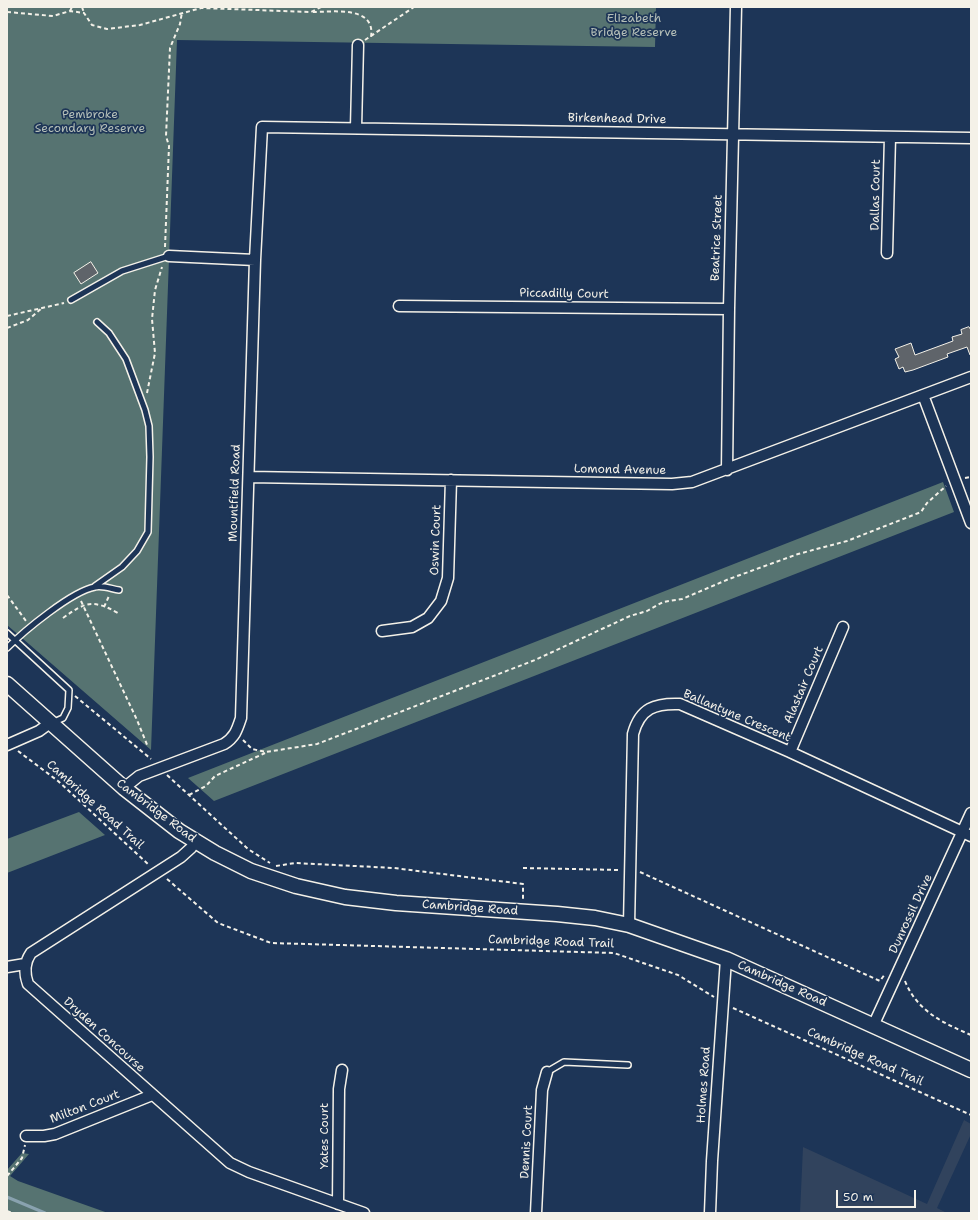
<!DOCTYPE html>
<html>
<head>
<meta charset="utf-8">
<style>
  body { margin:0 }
  #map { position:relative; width:978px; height:1220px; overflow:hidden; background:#1d3557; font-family:"Shantell Sans",sans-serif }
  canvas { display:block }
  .frame { position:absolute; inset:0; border:8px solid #f4f1e8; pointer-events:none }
  .scale { position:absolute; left:836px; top:1190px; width:80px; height:18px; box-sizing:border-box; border:2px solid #f4f1e8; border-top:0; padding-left:5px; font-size:12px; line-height:14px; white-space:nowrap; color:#f4f1e8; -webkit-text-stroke:3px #1d3557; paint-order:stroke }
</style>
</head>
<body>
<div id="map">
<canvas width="978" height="1220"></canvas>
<div class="frame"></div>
<div class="scale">50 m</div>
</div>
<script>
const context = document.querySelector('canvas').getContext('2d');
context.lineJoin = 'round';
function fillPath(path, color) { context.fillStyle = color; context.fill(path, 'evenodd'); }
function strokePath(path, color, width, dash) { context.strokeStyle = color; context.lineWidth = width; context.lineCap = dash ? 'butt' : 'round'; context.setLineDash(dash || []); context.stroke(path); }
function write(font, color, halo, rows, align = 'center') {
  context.font = font + ' "Shantell Sans",sans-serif'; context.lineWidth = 3.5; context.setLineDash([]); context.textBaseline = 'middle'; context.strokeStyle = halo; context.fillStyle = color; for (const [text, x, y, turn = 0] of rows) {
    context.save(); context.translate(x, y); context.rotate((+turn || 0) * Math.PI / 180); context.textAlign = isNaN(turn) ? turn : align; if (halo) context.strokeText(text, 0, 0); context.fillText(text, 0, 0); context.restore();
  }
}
fillPath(new Path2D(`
  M964,1120L971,1124V1134L937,1208L947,1213H800L803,1147L927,1204Z`), '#31435d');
fillPath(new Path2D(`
  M7,7H656L655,47L177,40L151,750L7,625Z
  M943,482L954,512L214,801L188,778Z
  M79,812L105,835L7,873V839Z
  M22,1153L29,1154L10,1176L18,1181L108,1213H7V1170Z`), '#567371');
strokePath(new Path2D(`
  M7,1197L45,1213`), '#89a2af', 3);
const building = new Path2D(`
  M91,262L98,273L81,284L74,273Z
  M969,327L971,330V355H970L967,347L947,354L948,357L913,370L905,372L903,367L899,369L895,359L899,357L895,349L911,343L915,355L953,341L952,337L962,334L961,330Z`);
fillPath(building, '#5f646a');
strokePath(building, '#f4f1e8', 1);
const service = new Path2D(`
  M71,300L122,271L169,256
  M95,586L122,567L137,551L148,532L150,457L149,426L145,410L126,359L109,333L97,322
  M7,633L69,690L68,708L63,718L52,723
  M7,648C24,631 72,591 95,587C102,585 112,589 119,590
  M547,1072L564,1062L628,1065`);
const minor = new Path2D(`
  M356,128L358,45
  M887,253L890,137
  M169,256L255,260
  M399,306L729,309
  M923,395L971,523
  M727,470L729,309L736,7
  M249,477L608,483L672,484L692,482L971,377
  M382,631L412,627L428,618L441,601L448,578L451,480
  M7,745L39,731L50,723
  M790,752L843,627
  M124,788L139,776L224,744C235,737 237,730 241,718L255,260L262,127L971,138
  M195,841L191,848L181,857L31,953C24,963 24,973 28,984L230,1163L249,1172L364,1213
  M629,925L633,734C640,708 655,703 680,704L790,752L971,836
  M7,967L25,964
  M873,1026L971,813
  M26,1136H44L55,1134L152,1095
  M338,1204L339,1089L342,1070
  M536,1213L542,1090L547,1072
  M710,1213L712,1161L726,959`);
const secondary = new Path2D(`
  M7,684L124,788L179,831L215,853L251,871L296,886L345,897L396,903L557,914L595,918L629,925L726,959L971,1070`);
strokePath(service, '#f4f1e8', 8);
strokePath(minor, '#f4f1e8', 13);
strokePath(secondary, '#f4f1e8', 17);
strokePath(new Path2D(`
  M82,7L84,13
  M70,11L72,7
  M7,12L53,16L70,11L84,13L92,25L107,29L140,25L201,8L311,12L321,7
  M313,12C332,12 376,5 371,37
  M365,40L414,7
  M165,247L169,146L166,136L170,48L180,24L182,12
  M7,316L64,303
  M7,328L28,320L42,308
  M147,393L155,353L152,319L155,290L162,267
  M965,478L971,477
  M7,595L26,621
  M81,601L137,720L148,747
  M104,607L109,596
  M63,618C85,602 93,599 118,613
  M75,696L151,759
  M243,740L252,749L266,752L317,744L535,660L630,616L647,611L663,602L682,599L729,579L798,554L847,541L921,512L927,503L946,486
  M18,751L58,781L149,865
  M167,775L248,849L270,863
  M189,795L206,786L215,776L265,753
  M276,866L295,863L394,868L523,884V901
  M523,868L620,870
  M640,872L880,981L885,974
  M167,879L218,923L271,943L614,953L678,975L714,997
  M905,981C917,1011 943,1023 971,1035
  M733,1008L971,1115
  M7,1176L22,1158L25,1145
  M7,1211L12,1213`), '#f4f1e8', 2, [4, 3]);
strokePath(service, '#1d3557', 5);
strokePath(minor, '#1d3557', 10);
strokePath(secondary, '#1d3557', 14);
write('12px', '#b5bfb8', '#1d3557', [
  ["Elizabeth",634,19],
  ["Bridge Reserve",634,33],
  ["Pembroke",90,115],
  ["Secondary Reserve",90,129]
]);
write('12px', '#f4f1e8', '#1d3557', [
  ["Birkenhead Drive",617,119,1],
  ["Dallas Court",876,195,-89],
  ["Beatrice Street",717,238,-88],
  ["Piccadilly Court",564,294,1],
  ["Lomond Avenue",620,470,1],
  ["Mountfield Road",235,493,-88],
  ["Oswin Court",436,540,-88],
  ["Alastair Court",804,685,-67],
  ["Ballantyne Crescent",737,716,23],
  ["Cambridge Road Trail",95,805,42],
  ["Cambridge Road",156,811,37],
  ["Cambridge Road",470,908,4],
  ["Dunrossil Drive",911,914,-65],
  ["Cambridge Road Trail",551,942,2],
  ["Cambridge Road",782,984,24],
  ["Dryden Concourse",104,1035,42],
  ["Cambridge Road Trail",865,1057,24],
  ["Holmes Road",704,1085,-86],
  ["Milton Court",85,1107,-21],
  ["Yates Court",325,1136,-90],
  ["Dennis Court",527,1142,-87]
]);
</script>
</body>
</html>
